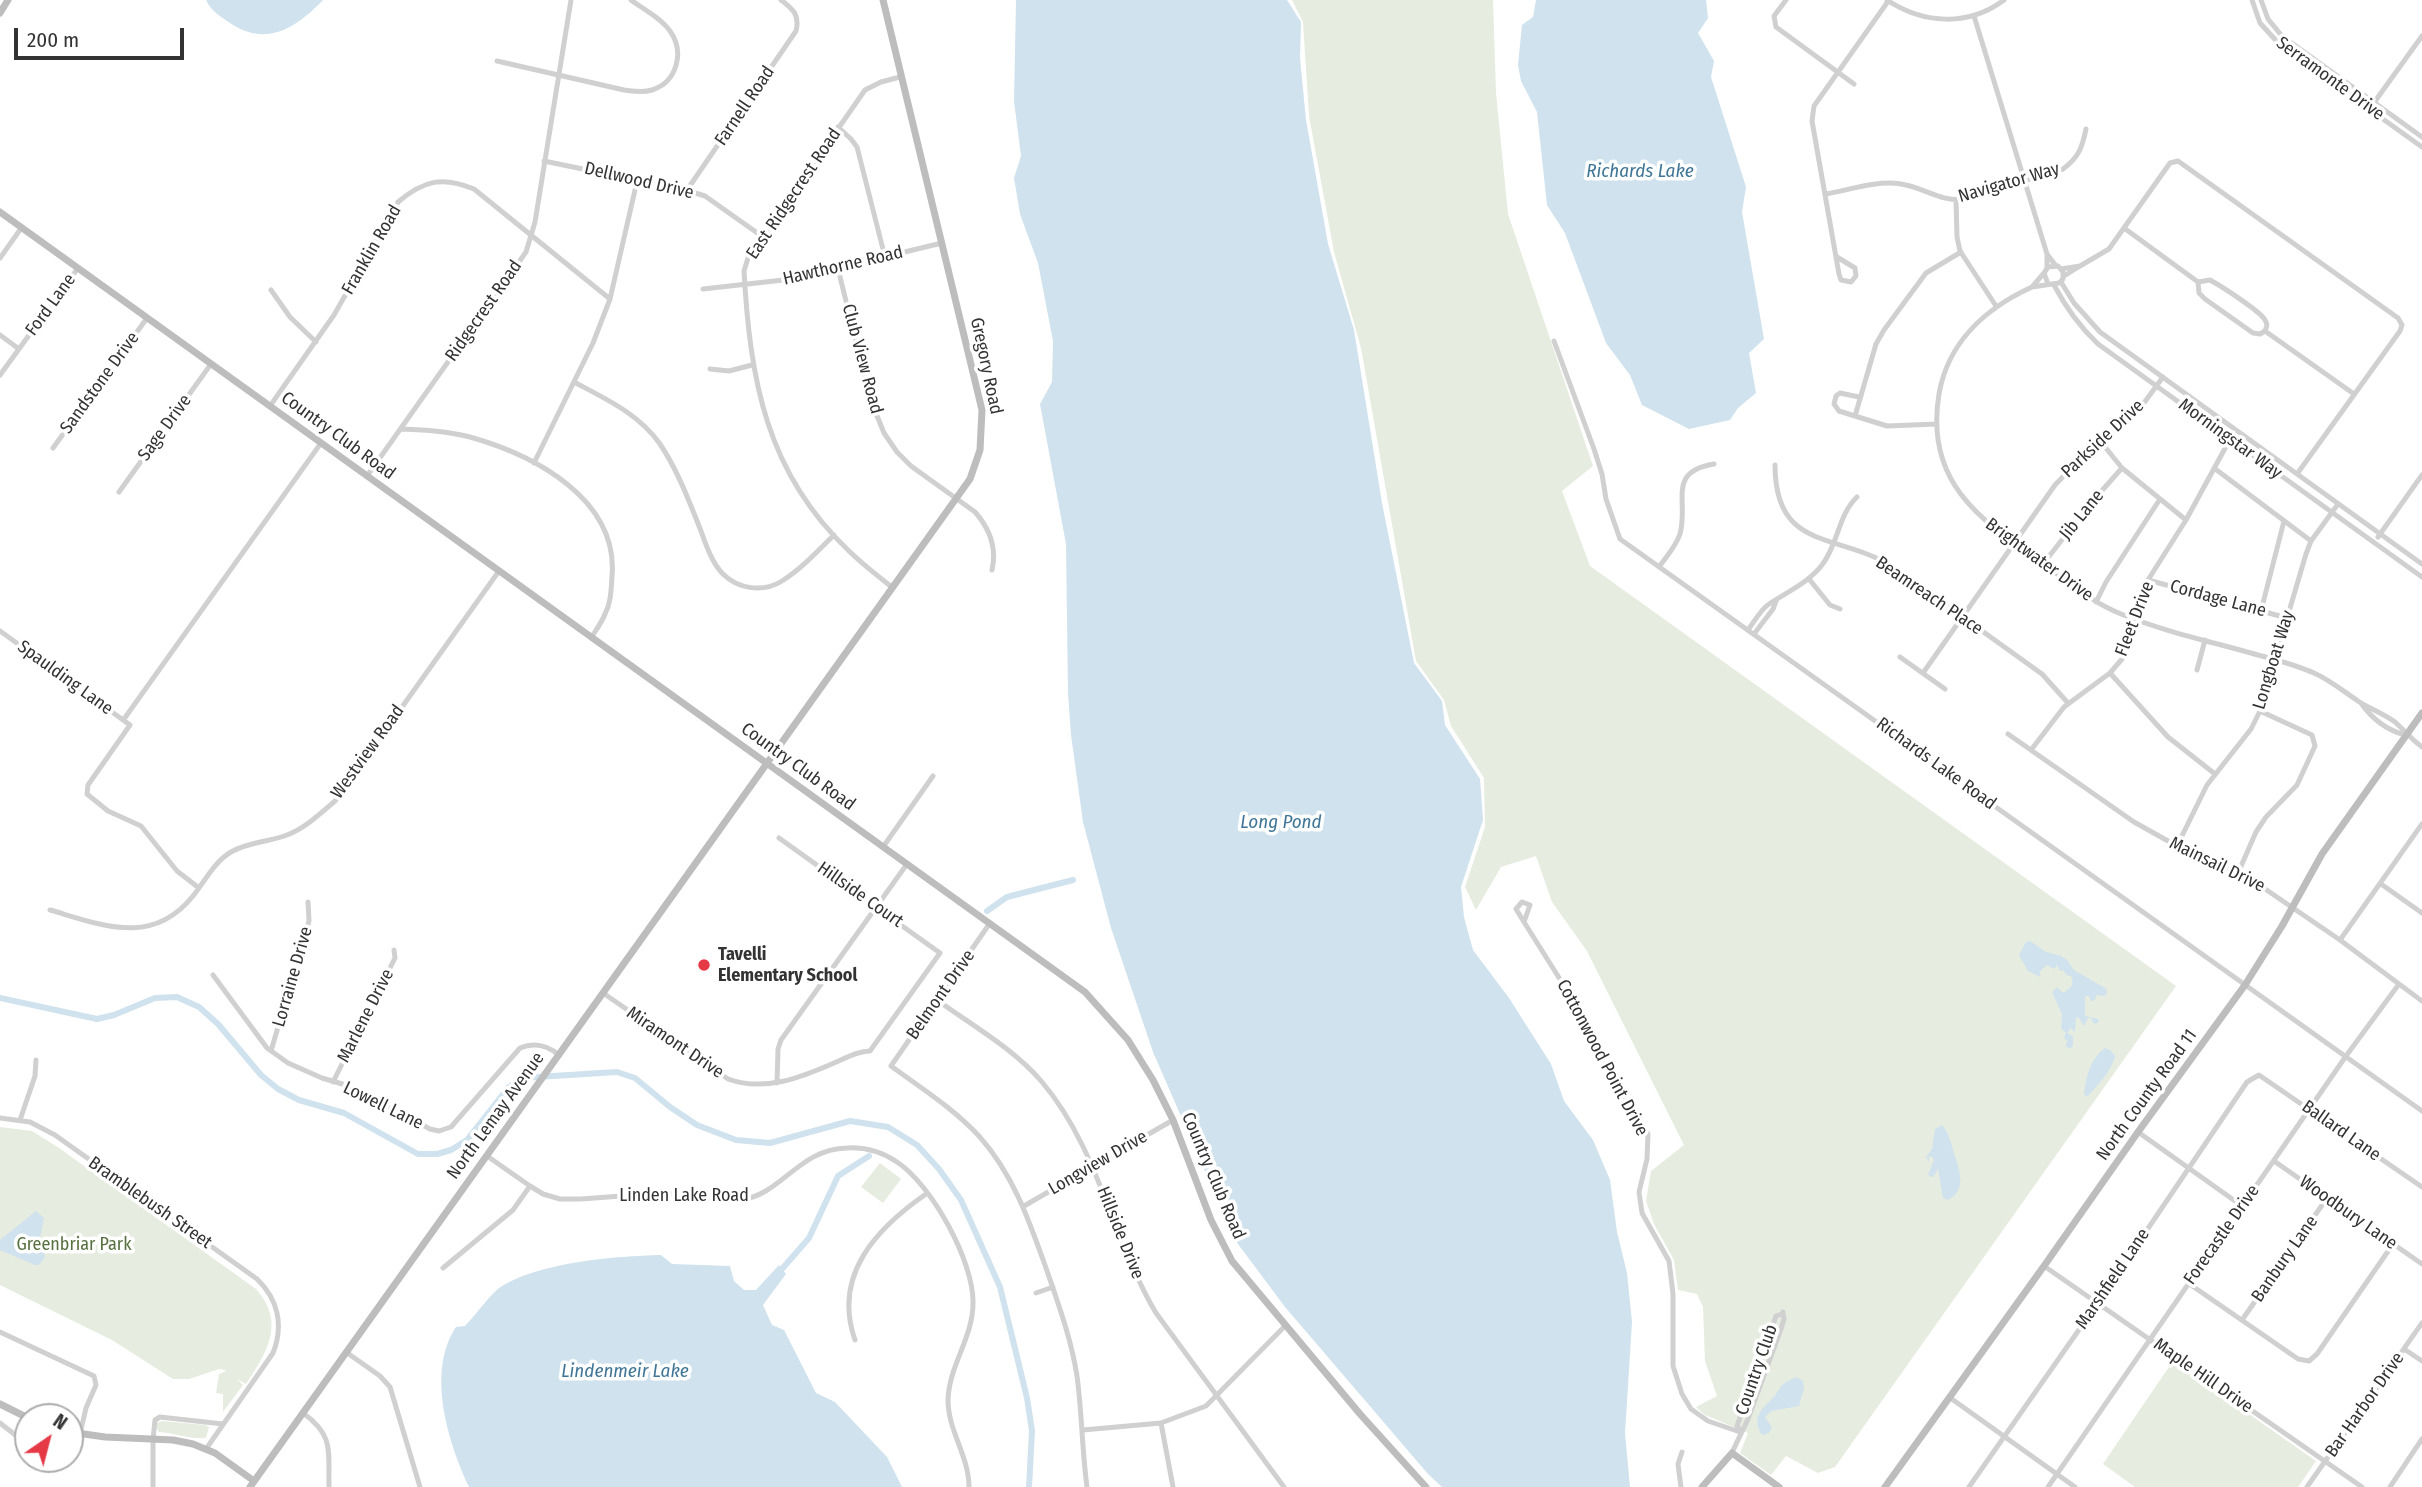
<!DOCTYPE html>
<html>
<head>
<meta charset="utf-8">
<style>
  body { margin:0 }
  #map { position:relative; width:2422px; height:1487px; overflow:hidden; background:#fff; font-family:"Fira Sans Condensed",sans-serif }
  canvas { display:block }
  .north { position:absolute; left:14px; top:1403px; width:70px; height:70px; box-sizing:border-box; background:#fff; border:2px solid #adadad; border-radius:50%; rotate:35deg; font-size:19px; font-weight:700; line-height:28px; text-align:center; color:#333 }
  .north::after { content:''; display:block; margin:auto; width:24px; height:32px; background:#e63946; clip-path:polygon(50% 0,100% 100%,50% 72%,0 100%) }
  .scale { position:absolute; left:14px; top:28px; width:170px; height:32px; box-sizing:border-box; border:4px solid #333; border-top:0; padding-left:9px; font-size:21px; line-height:24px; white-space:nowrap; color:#333; -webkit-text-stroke:5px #fff; paint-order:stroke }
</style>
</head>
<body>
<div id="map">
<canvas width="2422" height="1487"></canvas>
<div class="north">N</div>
<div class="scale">200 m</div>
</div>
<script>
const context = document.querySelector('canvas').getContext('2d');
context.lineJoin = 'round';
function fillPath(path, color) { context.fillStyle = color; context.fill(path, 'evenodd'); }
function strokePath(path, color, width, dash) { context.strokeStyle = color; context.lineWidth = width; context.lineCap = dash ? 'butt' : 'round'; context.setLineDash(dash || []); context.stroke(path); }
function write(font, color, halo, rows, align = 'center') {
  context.font = font + ' "Fira Sans Condensed",sans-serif'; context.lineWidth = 7; context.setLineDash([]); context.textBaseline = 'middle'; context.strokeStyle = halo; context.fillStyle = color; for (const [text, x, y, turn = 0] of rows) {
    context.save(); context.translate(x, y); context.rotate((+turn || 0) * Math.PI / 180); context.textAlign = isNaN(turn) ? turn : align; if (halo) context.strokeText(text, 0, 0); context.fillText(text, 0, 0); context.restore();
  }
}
fillPath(new Path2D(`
  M1292,0H1493L1496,93L1508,214L1593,466L1562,491L1590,566L2176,986L1835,1467L1818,1473L1786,1456L1771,1475L1740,1453L1748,1433L1705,1415L1696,1407L1717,1396L1705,1361L1703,1307L1697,1294L1678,1290L1674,1260L1654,1224L1646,1201L1651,1171L1684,1145L1587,951L1552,902L1536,856L1501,867L1476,910L1465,887L1485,827L1484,778L1451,726L1444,700L1416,661L1361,348L1334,252L1309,116L1303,22Z
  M0,1127L32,1131L59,1148L256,1289C286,1323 267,1352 246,1384L237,1379L243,1385L223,1412V1394L216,1393L219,1374L226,1371L225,1370L219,1369L189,1379H173L112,1340L0,1285Z
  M880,1163L901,1179L883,1203L861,1187Z
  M2173,1361L2316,1461L2298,1487H2135L2103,1464Z
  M162,1421L205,1425L209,1427L206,1438C194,1440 174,1433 159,1432L157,1429V1423Z`), '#e6ecdf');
fillPath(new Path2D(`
  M206,0H323C297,27 267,48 230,23C220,16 211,11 206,0Z
  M1016,0H1287L1301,22L1300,58L1306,120L1328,244L1354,330L1382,503L1414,663L1442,701L1445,725L1480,779L1483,820L1461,887L1464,917L1473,950L1509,998L1551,1064L1564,1101L1593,1140L1610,1180L1617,1232L1627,1273L1632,1322L1625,1433L1630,1487H1442L1428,1474L1285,1307L1235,1240L1153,1052L1111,928L1083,822L1071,735L1068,693L1066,544L1040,404L1052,382L1053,341L1038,263L1020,214L1014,178L1021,156L1014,101Z
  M1536,0H1706L1708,18L1698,33L1714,61L1711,77L1746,187L1742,212L1764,339L1749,353L1756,393L1738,408L1730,420L1689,429L1642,405L1630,375L1606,343L1565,233L1547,205L1537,112L1521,81L1518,65L1522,25L1533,17Z
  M2030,941L2046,952L2061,956L2067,960L2074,970L2105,988L2107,992L2105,996L2096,995L2095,1000L2091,1001L2089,996H2085V1016L2098,1019L2099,1022L2094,1024L2091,1018H2088L2084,1026L2079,1018L2076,1017L2075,1033L2071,1028L2067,1033L2073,1036V1045L2071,1049L2065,1046L2068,1041L2064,1038L2066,1033L2061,1028L2062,1014L2052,992L2057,987L2063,993C2071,988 2075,985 2071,976L2067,975L2063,970L2060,971L2057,965L2054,969L2047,965L2040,971V977L2028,971L2019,955L2026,942Z
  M2105,1048L2110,1050L2115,1056C2112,1071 2098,1084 2088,1096L2084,1095C2086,1077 2090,1059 2105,1048Z
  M1942,1125C1948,1132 1951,1141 1953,1150C1958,1168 1969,1189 1948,1200L1943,1198L1938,1169L1933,1177L1928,1175L1934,1160L1931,1156L1929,1157V1162L1926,1157L1932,1149L1935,1129Z
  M36,1211L44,1218L40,1238L45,1257L39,1265H35L0,1250V1240Z
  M661,1255L672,1264L730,1266L734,1281L744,1290H756L779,1265L786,1274L763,1305L772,1325L784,1330L816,1393L835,1402L887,1457L902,1487H469C448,1442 426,1372 456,1327L465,1326C475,1316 491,1293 502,1286C542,1262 615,1256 661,1255Z
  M1797,1377L1803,1381L1804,1388L1799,1406L1771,1411L1765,1417L1772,1427L1769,1433L1762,1435C1752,1420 1760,1410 1771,1400C1783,1388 1776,1385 1797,1377Z`), '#cfe2ee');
strokePath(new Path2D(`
  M987,911L1007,897L1073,880
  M0,998L97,1019L114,1015L155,998L177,997L199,1007L218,1024L261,1075L278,1089L299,1100L344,1113L418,1154H437L451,1150L467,1140L508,1088L521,1078L617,1072L635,1078L670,1107L697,1125L736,1140L770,1143L850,1121L888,1127L917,1145L939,1169L961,1200L1000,1287L1027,1398L1032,1431L1029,1487
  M782,1269L809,1238L838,1176L869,1156`), '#cfe2ee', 6);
strokePath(new Path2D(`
  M1786,0L1774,16L1776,27L1854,84
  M1887,0C1923,24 1968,27 2004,0
  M2252,0L2260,23L2281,46L2422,147
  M2261,0L2268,19L2282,36L2422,137
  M1974,16L2047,254
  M497,61L624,90C634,91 642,93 652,90C677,82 685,52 670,31C661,18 643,9 631,0
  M2373,104L2422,36
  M838,127L851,139L857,147L885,257
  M544,161L689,191L705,196L763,237
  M687,190L796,31C800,15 793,9 781,0
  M1826,194C1849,190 1878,180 1901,184C1923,187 1943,203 1964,199L2063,169C2079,157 2082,148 2086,129
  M1956,200L1957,237L1960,251L1996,306
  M2124,228L2198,282L2210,280C2221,286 2260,311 2265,320C2268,325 2267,326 2265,331L2260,334L2253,333L2205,299L2199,293L2198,282
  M1837,257L1855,268L1856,276L1851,282L1841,280L1839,274L1812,121L1814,106L1889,0
  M0,258L22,227
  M2080,266L2109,249L2170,163L2178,161L2398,318L2402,325L2400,331L2297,474
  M2047,268V254L2056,266
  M838,269L871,401L884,433L897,452L911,466L975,512C990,529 997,548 992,570
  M2061,269L2080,266L2064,276
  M2044,273L2032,287L2059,283L2063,279V272L2058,266L2048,267L2044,273L2048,284
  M2061,282L2074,303L2100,332L2422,564
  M2054,285C2066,308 2079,326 2098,344L2422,577
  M2032,287C1986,308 1948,342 1939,394C1924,484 1982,521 2046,566C2070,583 2093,603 2121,614C2165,632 2213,642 2258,655C2277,660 2296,665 2314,673C2330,680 2343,691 2358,701C2370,709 2383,713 2395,722C2404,730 2411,739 2422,747
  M703,289L792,279L942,243
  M271,290L290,317L316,342
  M2265,331L2354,394
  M0,335L19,349
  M1554,341L1594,449L1602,474L1606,499L1620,539L2422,1111
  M710,369L729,371L752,365
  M0,375L78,268
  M574,382C606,399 639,414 660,444C678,471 689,501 701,531C706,545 712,563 723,574C738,589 763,593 782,581C801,569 818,551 834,535
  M1859,397L1840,393L1836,396L1834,404L1839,411L1887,426L1937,424
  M270,406L334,315L398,202C424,180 443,176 474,189L610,299
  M1855,416L1876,344L1884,330L1926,273L1961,252
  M401,429C424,430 448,431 470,437C534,455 619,499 612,577C611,590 611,603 605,614C602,622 596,630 591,638
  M2101,442L2122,468L2186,520
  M53,448L147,318
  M534,463L593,343L610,299L635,190
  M1775,465C1775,552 1838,532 1893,567L2042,674L2068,703
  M2214,468L2311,541
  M367,476L526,252L535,222L571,0
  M119,492L211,364
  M2378,537L2422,475
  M2043,564L2090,504L2122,468
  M1659,567C1667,556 1676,546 1680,534C1689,501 1666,472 1714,464
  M1809,579L1830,605L1840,609
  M2148,580L2287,618
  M893,588C878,576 862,564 848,550C766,472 750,379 744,271L748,258L865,90L881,82L900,77
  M2096,602L2106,582L2160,499
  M2261,611L2284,521
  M1748,630C1754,622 1761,609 1769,604C1787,592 1808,583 1822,565C1838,545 1838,515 1857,497
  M0,631L130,725L88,785L87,794L108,811L141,826L177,871L199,888
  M1754,634L1773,609L1776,601
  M1900,657L1945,689
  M2197,670L2205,640
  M1923,673L2055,485L2076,463L2115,432L2141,407L2163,377
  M2110,673L2168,737L2215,774
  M2361,703C2372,719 2387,730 2405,735
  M124,719L321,443
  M2008,734L2134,822L2177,846L2249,878L2340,940L2422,1001
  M2031,750L2064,707L2110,673L2122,659L2148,580L2186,520L2235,430
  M2177,846L2207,785L2251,729L2259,713L2306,554L2311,541L2338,504
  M883,847L933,776
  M2238,873L2256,832L2266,817L2297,785L2315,746L2312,735L2260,711
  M2381,884L2422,913
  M50,910C102,925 152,947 193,896C205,881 214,862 231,852C248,842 269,842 287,835C305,828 320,814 335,801L499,571
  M1524,922L1516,909L1522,902L1530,905L1524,922L1573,1000L1595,1048L1648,1134L1647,1159L1639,1192L1642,1213L1669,1261L1673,1294V1366L1682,1394L1691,1409L1708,1421L1740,1432
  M990,923L891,1066C921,1088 953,1108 979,1136C1013,1174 1029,1220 1046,1268C1058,1303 1071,1338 1077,1376C1082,1413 1082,1450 1087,1487
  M2340,940L2422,824
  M213,975L267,1048L288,1063L322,1078L349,1086L430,1129L439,1131L451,1127L520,1048C534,1042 547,1045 559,1055
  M603,993L728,1079C764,1092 800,1078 834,1063C846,1058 857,1051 870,1051L940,953L779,838
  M937,1000C973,1026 1014,1049 1042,1082C1099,1149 1112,1239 1156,1313L1284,1487
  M271,1051L309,921L308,902
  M333,1082L395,958L394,950
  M777,1083L778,1049L781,1040L907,864
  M0,1118L30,1122L55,1135L257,1279C278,1299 284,1325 273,1353L206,1449
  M20,1120L35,1076L36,1060
  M2138,1132L2242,1206
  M487,1156L530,1186L543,1194L560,1199H581L662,1193L740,1200C782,1195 798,1149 847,1148C865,1147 882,1152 897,1162C932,1185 974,1262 973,1303C973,1338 949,1365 948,1400C948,1431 969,1456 969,1487
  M2274,1161L2422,1264
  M1024,1206L1173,1120
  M2044,1266L2362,1487
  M443,1268L513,1210L530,1186
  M2188,1283L2298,1359L2309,1361L2317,1354L2393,1244
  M1036,1293L1053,1287
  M2242,1320L2327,1198
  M0,1332L94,1376L96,1385L86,1408L80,1434
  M855,1340C832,1275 877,1228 926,1194
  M2404,1349L2422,1361
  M346,1352L380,1376L390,1387L420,1487
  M1949,1397L2075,1487
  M303,1413C335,1436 328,1452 329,1487
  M0,1423L28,1445
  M1161,1423L1173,1487
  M1083,1430L1161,1423L1206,1406L1285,1326
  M1740,1430L1737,1426L1776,1316L1782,1314
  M1732,1453C1737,1441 1743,1430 1748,1419L1781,1329L1784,1319L1783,1312
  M153,1487V1440L155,1420L160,1417L223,1424
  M1681,1487L1678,1464L1682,1452
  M1969,1487L2097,1304L2247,1082L2259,1075L2422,1187
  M2048,1487L2346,1056L2399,984
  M2307,1487L2422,1323
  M2390,1487L2422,1439`), '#d0d0d0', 5);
strokePath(new Path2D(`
  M0,13L8,0
  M0,212L1085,992L1128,1040L1153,1080L1173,1120L1211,1220L1232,1261L1360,1414L1426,1487
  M0,1404L28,1418
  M70,1432L105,1437L173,1440L193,1444L215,1453L254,1481
  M250,1487L970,479L980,450L982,410L883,0
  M1702,1487L1732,1453L1779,1487
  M1885,1487L2044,1266L2138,1132L2245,985L2282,926L2322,854L2422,713`), '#bdbdbd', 7);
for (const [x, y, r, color] of [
  [704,965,7,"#e63946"]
]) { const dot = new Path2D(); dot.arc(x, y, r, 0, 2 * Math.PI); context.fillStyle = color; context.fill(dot); strokePath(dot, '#fff', 2.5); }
write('18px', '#333', '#fff', [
  ["Serramonte Drive",2330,79,36],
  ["Farnell Road",745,106,-56],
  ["Dellwood Drive",639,181,13],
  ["Navigator Way",2009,183,-16],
  ["East Ridgecrest Road",794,194,-56],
  ["Franklin Road",372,250,-60],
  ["Hawthorne Road",843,266,-13],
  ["Ford Lane",51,305,-54],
  ["Ridgecrest Road",484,311,-55],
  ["Club View Road",862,359,75],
  ["Gregory Road",986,366,78],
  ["Sandstone Drive",100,383,-54],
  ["Sage Drive",165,428,-54],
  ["Country Club Road",338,436,36],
  ["Parkside Drive",2103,439,-43],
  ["Morningstar Way",2230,439,36],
  ["Jib Lane",2082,515,-51],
  ["Brightwater Drive",2039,560,36],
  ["Beamreach Place",1929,596,34],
  ["Cordage Lane",2218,599,15],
  ["Fleet Drive",2135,619,-69],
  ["Longboat Way",2274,660,-73],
  ["Spaulding Lane",65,678,36],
  ["Westview Road",368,752,-54],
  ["Richards Lake Road",1936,764,36],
  ["Country Club Road",798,767,36],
  ["Mainsail Drive",2217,865,26],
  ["Hillside Court",860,895,35],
  ["Lorraine Drive",293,977,-74],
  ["Belmont Drive",941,995,-55],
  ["Marlene Drive",366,1016,-63],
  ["Miramont Drive",675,1043,34],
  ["Cottonwood Point Drive",1602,1058,62],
  ["North County Road 11",2147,1095,-54],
  ["Lowell Lane",383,1106,26],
  ["North Lemay Avenue",496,1116,-54],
  ["Ballard Lane",2341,1131,35],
  ["Longview Drive",1098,1163,-30],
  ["Country Club Road",1213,1176,67],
  ["Linden Lake Road",684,1196],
  ["Bramblebush Street",150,1203,35],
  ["Woodbury Lane",2348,1213,35],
  ["Hillside Drive",1120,1233,68],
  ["Forecastle Drive",2222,1235,-55],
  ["Banbury Lane",2285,1259,-55],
  ["Marshfield Lane",2113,1279,-56],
  ["Country Club",1757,1370,-71],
  ["Maple Hill Drive",2203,1376,35],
  ["Bar Harbor Drive",2365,1405,-55]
]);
write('bold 18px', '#333', '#fff', [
  ["Tavelli",718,955],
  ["Elementary School",718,976]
], 'left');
write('18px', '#56703f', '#fff', [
  ["Greenbriar Park",74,1245]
]);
write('italic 19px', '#3f7597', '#fff', [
  ["Richards Lake",1640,172],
  ["Long Pond",1281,823],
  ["Lindenmeir Lake",625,1372]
]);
</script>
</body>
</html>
